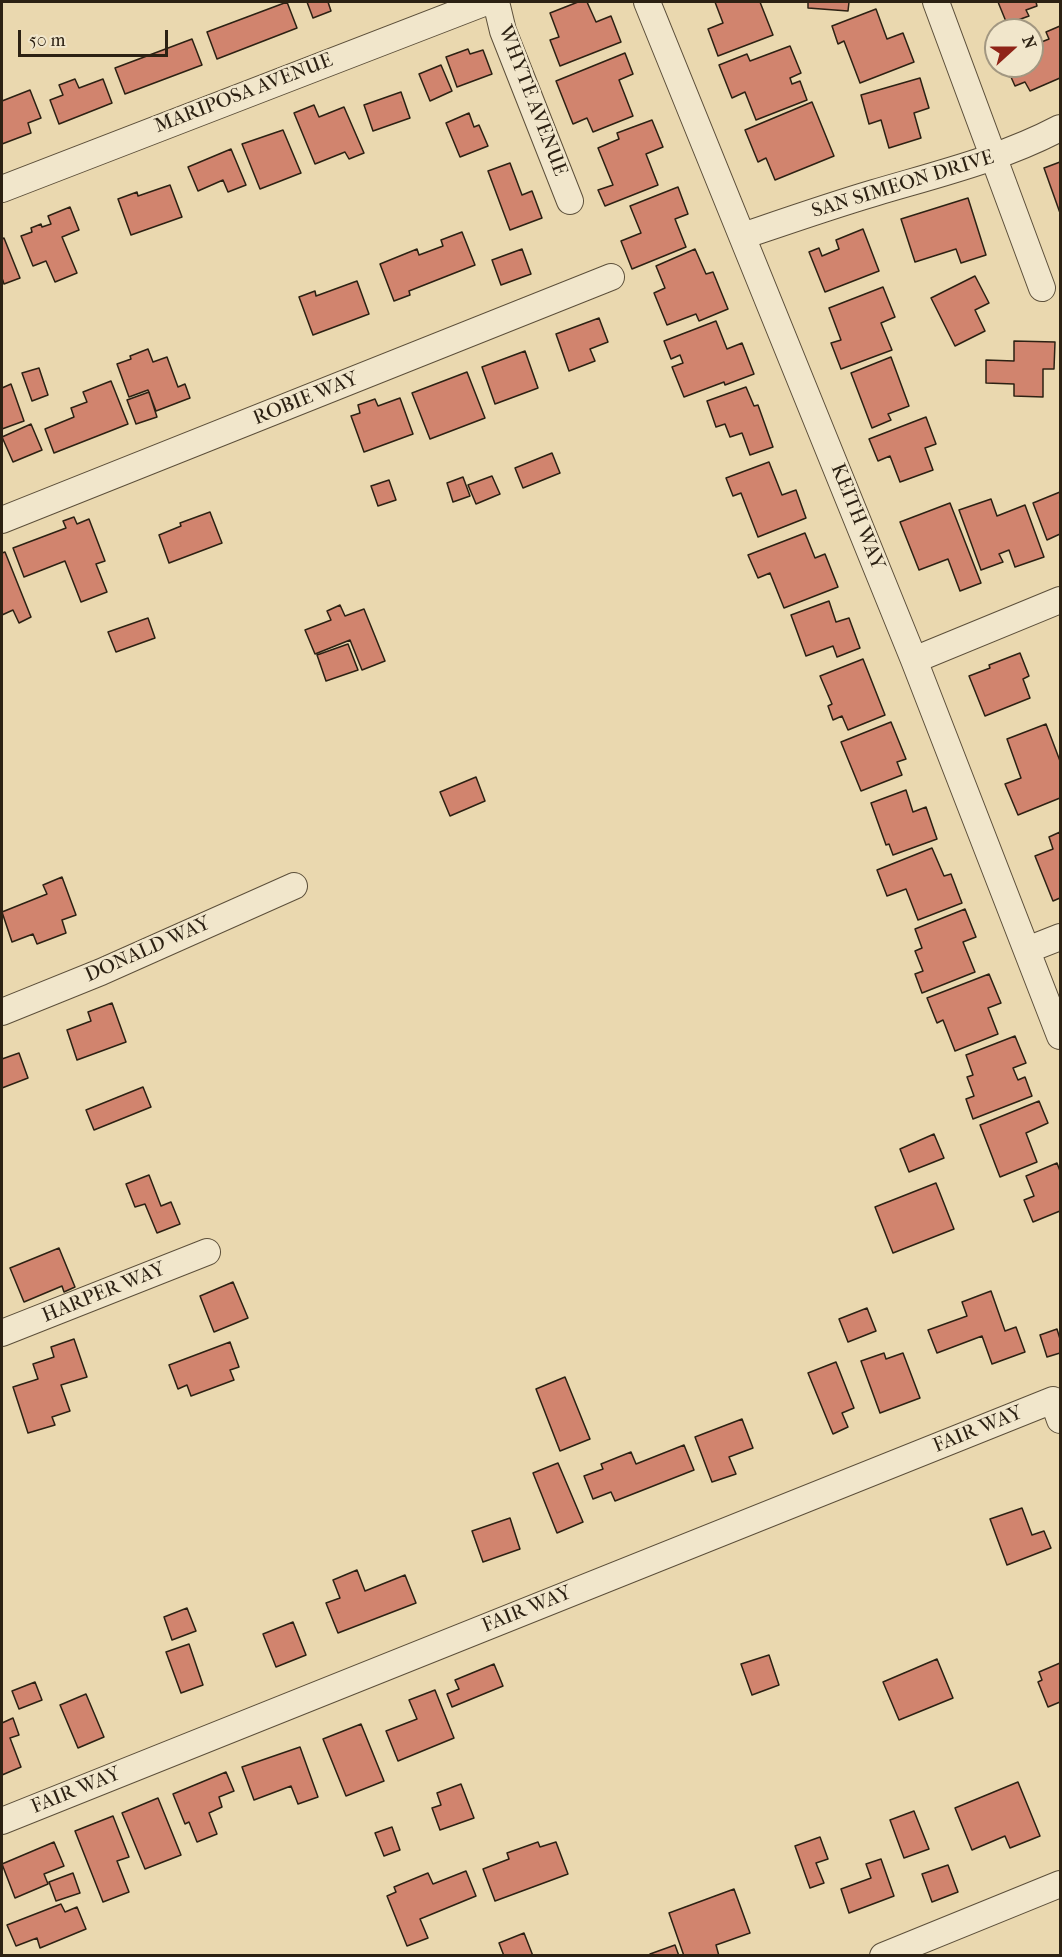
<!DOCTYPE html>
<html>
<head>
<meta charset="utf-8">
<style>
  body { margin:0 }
  #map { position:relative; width:1062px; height:1957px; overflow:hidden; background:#ead8af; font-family:"IM FELL French Canon",serif }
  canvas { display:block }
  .frame { position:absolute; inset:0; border:3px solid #2c2113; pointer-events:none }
  .north { position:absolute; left:984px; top:18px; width:60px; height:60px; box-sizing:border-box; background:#f1e6cb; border:2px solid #a29781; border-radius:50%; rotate:69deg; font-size:16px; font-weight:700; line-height:24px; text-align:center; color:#2c2113 }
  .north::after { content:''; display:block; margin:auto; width:21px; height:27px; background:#8f2418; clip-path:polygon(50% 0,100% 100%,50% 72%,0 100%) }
  .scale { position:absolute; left:18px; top:30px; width:150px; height:27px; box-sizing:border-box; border:3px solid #2c2113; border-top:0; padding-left:8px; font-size:18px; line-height:21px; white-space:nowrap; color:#2c2113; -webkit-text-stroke:4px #f1e6cb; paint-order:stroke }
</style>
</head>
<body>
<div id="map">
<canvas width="1062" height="1957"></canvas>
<div class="frame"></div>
<div class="north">N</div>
<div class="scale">50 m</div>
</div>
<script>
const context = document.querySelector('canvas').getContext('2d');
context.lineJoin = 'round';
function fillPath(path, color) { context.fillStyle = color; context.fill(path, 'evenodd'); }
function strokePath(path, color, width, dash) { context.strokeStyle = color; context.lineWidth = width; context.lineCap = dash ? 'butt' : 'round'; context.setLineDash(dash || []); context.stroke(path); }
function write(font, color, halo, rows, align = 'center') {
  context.font = font + ' "IM FELL French Canon",serif'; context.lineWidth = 5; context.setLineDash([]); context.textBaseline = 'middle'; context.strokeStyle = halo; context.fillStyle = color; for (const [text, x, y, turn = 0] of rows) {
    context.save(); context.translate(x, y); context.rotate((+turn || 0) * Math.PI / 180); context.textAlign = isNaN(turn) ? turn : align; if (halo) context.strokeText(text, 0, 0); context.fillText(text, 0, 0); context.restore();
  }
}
const building = new Path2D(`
  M287,2L297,28L217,59L207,32Z
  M307,2H328L331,11L313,18Z
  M578,2H587L596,22L611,16L621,42L560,66L550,40L559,37L550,13Z
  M715,2H760L773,35L718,56L708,29L723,23Z
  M808,2H849L848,11L808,8Z
  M998,2H1036L1037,6L1026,10L1029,16L1007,24Z
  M876,9L887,39L903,33L914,62L860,83L844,41L838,44L832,26Z
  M1060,26V78L1030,91L1025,82L1015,86L1006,66H1032V42L1034,45L1049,39L1046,32Z
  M192,39L202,65L125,94L115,68Z
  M790,46L801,73L790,78L792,84L800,81L807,100L756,120L745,92L732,98L719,65L747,54L750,61Z
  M468,49L470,54L483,50L492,74L457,87L446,57Z
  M625,53L633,74L619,80L633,116L593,132L587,118L573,124L556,81Z
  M441,65L452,91L430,101L419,74Z
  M920,78L929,108L914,113L921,138L889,148L881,120L869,124L861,95Z
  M75,79L79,88L103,79L112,103L59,124L50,100L63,95L59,85Z
  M30,90L41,118L28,123L31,133L2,144V101Z
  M401,92L410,118L373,131L364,105Z
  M812,102L834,156L775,180L766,158L758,162L745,130Z
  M314,105L319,117L344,107L364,153L349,159L345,152L315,164L294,113Z
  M469,113L474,127L479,125L488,146L460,157L446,123Z
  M652,120L663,147L646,154L658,185L605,206L598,190L613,185L598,148L619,139L617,133Z
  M283,130L301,173L260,189L242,144Z
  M231,149L246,185L228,192L223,180L198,191L188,167Z
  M1060,162V213L1044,168Z
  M510,163L522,195L532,191L542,218L510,230L488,171Z
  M170,185L182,217L131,235L118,199L137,192L138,196Z
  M678,187L688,214L675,219L686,247L632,269L621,241L641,233L630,206Z
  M968,198L986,255L961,263L956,249L915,262L901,219Z
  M70,207L79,230L62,237L77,273L55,282L46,261L33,266L21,236L32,232L31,228L41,224L42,227L51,224L48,216Z
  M863,229L879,271L825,292L809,252L819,248L822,256L839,249L836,240Z
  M462,232L475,265L409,291L410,295L394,301L380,264L417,249L419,255L443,246L441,240Z
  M4,238L20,278L4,284L2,278V239Z
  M522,249L531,274L501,285L492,260Z
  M695,249L706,274L713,272L728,309L699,321L696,314L667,325L654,293L665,288L656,266Z
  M975,276L989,303L975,310L985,331L955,346L931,298Z
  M357,281L369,314L313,335L299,297L315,291L316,296Z
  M883,287L895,317L881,323L892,350L841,369L831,343L841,340L829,308Z
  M599,318L608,342L590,349L595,361L569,371L556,334Z
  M716,321L727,349L742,343L754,374L725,385L724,382L684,397L672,367L683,363L680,355L671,359L664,341Z
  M1014,341L1055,342L1054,369H1043V397L1014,396V384L986,383V360L1014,361Z
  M148,349L153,362L167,357L178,387L185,384L190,398L156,411L148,390L129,397L117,364L131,359L130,356Z
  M525,351L538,388L495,404L482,367Z
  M891,357L909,406L888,414L891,420L872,428L851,373Z
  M39,368L48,395L32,401L22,373Z
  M467,372L485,418L430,439L412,393Z
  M111,381L128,424L54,453L45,429L74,417L71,408L87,402L83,392Z
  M11,384L24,421L2,429V388Z
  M746,387L754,406L758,405L773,447L750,455L742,433L730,437L725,424L716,427L707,401Z
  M149,392L157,417L136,424L127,400Z
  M400,398L413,434L364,452L351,416L360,413L358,405L375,399L378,406Z
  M926,417L936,444L925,448L933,470L900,482L890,456L878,461L869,439Z
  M31,424L42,450L13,462L2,437Z
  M552,453L560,473L523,488L515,468Z
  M769,462L782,495L796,490L806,518L758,537L741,493L733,496L726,478Z
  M492,476L500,494L476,504L468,485Z
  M463,477L470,496L453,502L447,483Z
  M389,480L396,500L378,506L371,486Z
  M1060,492V534L1047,540L1033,503Z
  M991,499L997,516L1025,505L1044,557L1015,567L1009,550L999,554L1003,562L981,570L959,510Z
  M950,503L981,583L960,591L948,559L919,570L900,522Z
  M210,512L222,543L169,563L159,535L181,526L180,523Z
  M74,517L77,524L89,519L105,561L96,564L107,592L81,602L65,561L24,577L13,548L66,528L63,521Z
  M805,533L815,558L825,554L838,587L784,608L770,573L758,578L748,555Z
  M5,552L31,617L19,623L13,610L2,615V553Z
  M829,601L836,622L849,618L860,648L837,657L833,646L806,656L791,615Z
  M340,605L345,616L364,609L385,661L362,670L350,640L315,654L305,630L331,620L327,611Z
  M148,618L155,638L116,652L108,632Z
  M348,644L358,670L326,681L317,655Z
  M1020,653L1029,676L1023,679L1030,698L985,716L969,676L990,668L989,665Z
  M863,659L885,715L848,730L842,716L833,720L828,706L832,704L820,676Z
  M891,722L906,759L897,762L902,775L861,791L841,742Z
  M1046,724L1060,761V798L1018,815L1005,784L1021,778L1007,739Z
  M476,777L485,801L450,816L440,792Z
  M906,790L913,812L926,807L937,839L893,855L889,844L886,845L871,803Z
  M1060,832V898L1053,901L1035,856L1053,849L1049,837Z
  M932,848L944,876L951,874L962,903L918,920L906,889L887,896L877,870Z
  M62,877L76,915L62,920L66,933L37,944L33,934L12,942L2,912L47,894L43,885Z
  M965,909L976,937L963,942L975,972L922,993L915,974L923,971L915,951L922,948L915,929Z
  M989,974L1001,1003L988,1008L998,1034L955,1051L943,1020L937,1023L927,998Z
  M112,1003L126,1042L77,1060L67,1030L91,1021L88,1012Z
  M1015,1036L1026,1063L1013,1068L1018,1080L1025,1077L1032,1096L973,1119L966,1099L974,1096L967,1077L973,1075L966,1055Z
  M19,1053L28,1078L2,1088V1059Z
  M143,1087L151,1107L94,1130L86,1110Z
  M1039,1101L1048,1123L1026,1133L1037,1162L1000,1177L980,1125Z
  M934,1134L944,1158L909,1172L900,1149Z
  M1057,1163L1060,1171V1211L1033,1222L1024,1200L1034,1196L1026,1176Z
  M149,1175L161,1206L171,1202L180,1224L157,1233L145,1204L135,1207L126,1184Z
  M936,1183L954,1229L893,1253L875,1207Z
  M59,1248L75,1287L64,1292L62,1286L24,1302L10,1268Z
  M233,1282L248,1318L214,1332L200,1296Z
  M991,1291L1005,1331L1016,1327L1025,1352L992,1364L982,1336L937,1353L928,1330L967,1316L962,1302Z
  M867,1308L876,1331L848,1342L839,1319Z
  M1057,1329L1060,1339V1353L1047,1357L1040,1335Z
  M74,1339L87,1377L61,1385L70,1411L52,1417L55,1425L28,1433L13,1387L38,1379L33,1364L54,1357L51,1347Z
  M230,1342L239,1367L230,1370L234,1380L191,1396L187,1385L178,1389L169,1365Z
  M884,1353L886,1359L903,1353L920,1398L880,1413L861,1361Z
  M836,1362L854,1408L842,1413L848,1427L833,1434L808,1373Z
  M565,1377L590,1439L560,1451L536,1389Z
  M742,1419L753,1448L729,1457L736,1474L712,1482L695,1437Z
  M684,1445L694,1470L615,1501L611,1492L593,1499L584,1476L603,1469L601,1464L631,1452L636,1464Z
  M558,1463L583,1522L557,1533L533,1473Z
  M1022,1508L1032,1535L1044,1531L1051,1548L1007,1565L990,1519Z
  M510,1518L520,1549L483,1562L472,1531Z
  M357,1570L365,1591L405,1575L416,1603L338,1633L326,1603L340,1598L333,1580Z
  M187,1608L196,1631L172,1640L164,1617Z
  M293,1622L306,1655L276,1667L263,1634Z
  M189,1644L203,1685L181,1693L166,1652Z
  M769,1655L779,1685L752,1695L741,1664Z
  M937,1659L953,1698L899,1720L883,1682Z
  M1060,1663V1702L1048,1707L1038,1682L1042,1680L1039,1672Z
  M494,1664L503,1686L452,1707L447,1694L459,1689L455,1680Z
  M35,1682L42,1700L19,1709L12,1691Z
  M435,1690L454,1738L398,1761L386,1731L417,1719L409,1700Z
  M86,1694L104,1737L78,1748L60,1705Z
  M13,1718L19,1735L10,1738L21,1767L2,1775V1723Z
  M361,1724L384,1781L346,1796L323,1739Z
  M300,1747L318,1797L298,1804L291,1786L254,1800L242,1767Z
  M226,1772L234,1791L219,1797L222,1807L209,1813L217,1834L197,1842L189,1822L185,1824L173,1794Z
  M1018,1782L1040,1836L1010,1848L1005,1836L972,1850L955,1808Z
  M461,1784L474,1818L440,1830L432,1808L441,1805L437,1793Z
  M158,1798L181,1855L145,1869L122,1813Z
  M914,1811L929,1849L904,1858L890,1820Z
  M113,1816L129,1857L117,1861L129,1892L103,1902L75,1831Z
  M392,1827L400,1850L384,1856L375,1833Z
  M820,1837L828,1859L816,1863L824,1883L810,1888L795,1846Z
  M54,1842L64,1866L44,1874L48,1884L15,1898L2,1864Z
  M538,1842L540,1847L556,1842L568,1874L495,1901L483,1869L509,1859L507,1853Z
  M881,1859L894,1896L849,1913L841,1889L871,1878L866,1864Z
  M948,1865L958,1892L932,1902L922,1874Z
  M466,1871L476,1896L420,1919L428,1938L407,1946L387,1896L396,1892L394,1887L428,1873L433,1884Z
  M73,1873L80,1893L56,1901L49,1882Z
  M734,1889L750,1933L716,1945L719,1956H684L669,1913Z
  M61,1904L65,1912L77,1907L86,1929L40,1948L37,1938L16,1946L7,1925Z
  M524,1933L533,1956H504L499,1943Z
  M675,1945L679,1956H651L650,1954Z`);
fillPath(building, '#d1846e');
strokePath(building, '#2c2113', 1.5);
const minor = new Path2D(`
  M496,2L503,31L570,201
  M647,2L914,660L1060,1036
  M936,2L1042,288
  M2,189L486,2
  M743,236C787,221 830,206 874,193C938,174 1001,159 1060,128
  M2,520L611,277
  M914,660L1060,600
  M1027,950L1060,937
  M2,1012L101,972L294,886
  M2,1333L207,1252
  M2,1821L1053,1400L1060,1420
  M883,1956L1060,1884`);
strokePath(minor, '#5c4f3a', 28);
strokePath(minor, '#f1e6cb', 26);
write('20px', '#2c2113', '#f1e6cb', [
  ["MARIPOSA AVENUE",244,94,-21],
  ["WHYTE AVENUE",532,101,69],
  ["SAN SIMEON DRIVE",903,185,-17],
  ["ROBIE WAY",306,399,-22],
  ["KEITH WAY",857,517,68],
  ["DONALD WAY",148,950,-24],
  ["HARPER WAY",104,1293,-22],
  ["FAIR WAY",978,1430,-22],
  ["FAIR WAY",527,1610,-22],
  ["FAIR WAY",76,1791,-22]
]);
</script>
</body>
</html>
